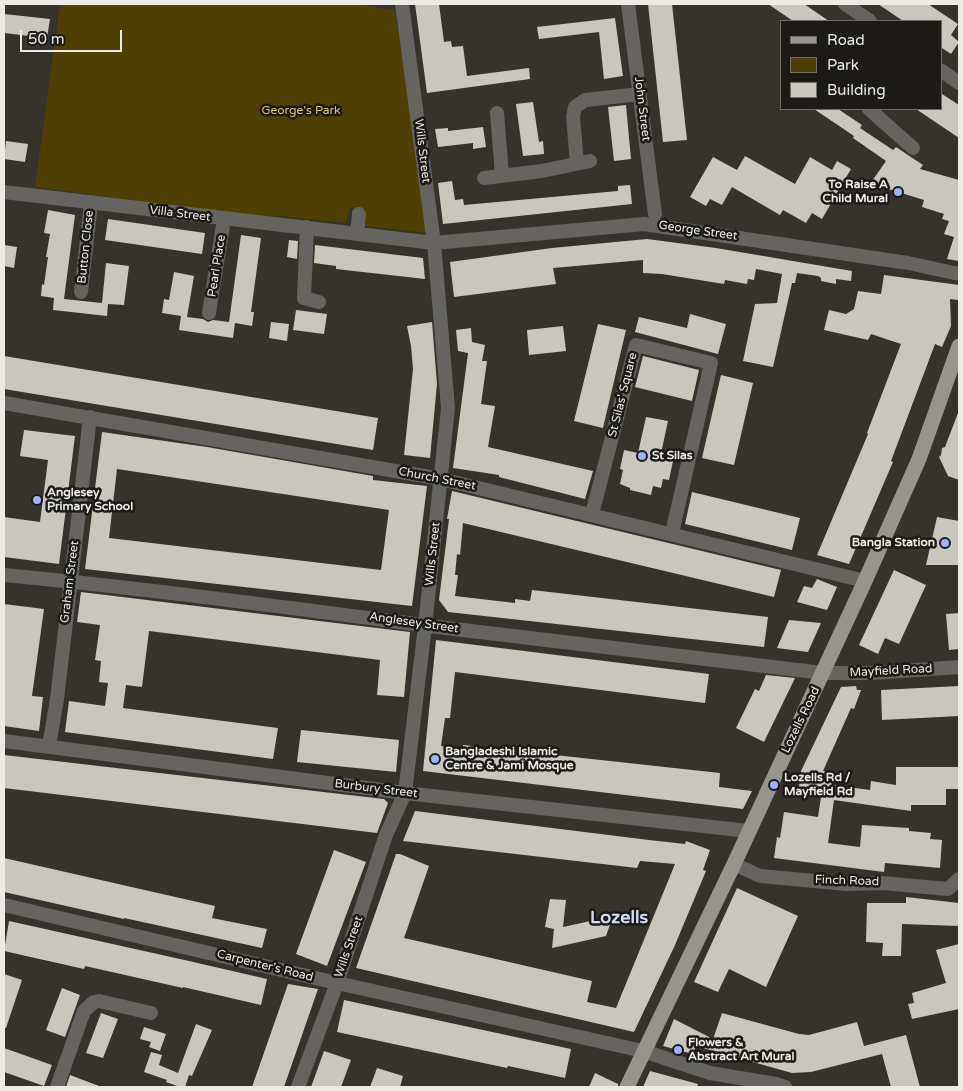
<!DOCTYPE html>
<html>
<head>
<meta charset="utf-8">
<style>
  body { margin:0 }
  #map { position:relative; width:963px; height:1091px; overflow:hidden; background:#35332c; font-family:"Varela Round",sans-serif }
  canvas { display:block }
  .frame { position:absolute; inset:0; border:5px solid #ebeae5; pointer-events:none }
  .legend { position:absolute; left:780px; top:20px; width:162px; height:90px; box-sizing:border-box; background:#1b1a17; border:1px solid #6e6d69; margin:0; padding:6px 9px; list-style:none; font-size:15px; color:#ebeae5 }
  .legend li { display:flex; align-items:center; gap:10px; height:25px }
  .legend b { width:25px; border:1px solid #6e6d69 }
  .scale { position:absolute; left:20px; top:30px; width:102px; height:22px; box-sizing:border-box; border:2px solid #ebeae5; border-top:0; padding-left:6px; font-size:15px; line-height:18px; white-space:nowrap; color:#ebeae5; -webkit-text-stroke:4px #1b1a17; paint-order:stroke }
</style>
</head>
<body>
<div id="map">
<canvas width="963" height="1091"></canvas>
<div class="frame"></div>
<ul class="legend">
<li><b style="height:6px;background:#96948d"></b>Road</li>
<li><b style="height:14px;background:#4e4004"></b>Park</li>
<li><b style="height:14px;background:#c8c6bd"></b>Building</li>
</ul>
<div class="scale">50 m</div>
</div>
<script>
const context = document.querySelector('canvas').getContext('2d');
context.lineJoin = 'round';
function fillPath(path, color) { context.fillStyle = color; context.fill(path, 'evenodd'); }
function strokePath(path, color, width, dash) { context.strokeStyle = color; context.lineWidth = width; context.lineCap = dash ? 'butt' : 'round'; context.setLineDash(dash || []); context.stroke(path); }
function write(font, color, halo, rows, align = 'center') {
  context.font = font + ' "Varela Round",sans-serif'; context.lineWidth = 5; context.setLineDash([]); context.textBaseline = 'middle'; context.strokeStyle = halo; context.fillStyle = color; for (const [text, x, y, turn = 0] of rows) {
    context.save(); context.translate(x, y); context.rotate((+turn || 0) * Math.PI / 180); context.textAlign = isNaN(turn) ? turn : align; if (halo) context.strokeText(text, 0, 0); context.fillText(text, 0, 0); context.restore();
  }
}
fillPath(new Path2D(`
  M60,4H357L395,10L428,233L365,226L366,209L350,208L346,223L282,216L261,217L35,187Z`), '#4e4004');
fillPath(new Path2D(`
  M415,4H439L444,42L451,41L452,47L463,46L467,76L529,68L530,79L427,93Z
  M648,4H672L687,140L663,142Z
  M768,4H804L829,21H793Z
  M878,4H928L958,24L951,35L959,42L951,54L942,48V21H903Z
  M4,14L50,19L47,38L4,33Z
  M615,18L623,76L604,79L599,32L539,39L537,27Z
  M942,94L959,105V138L916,109H942Z
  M533,102L539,142L543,141L544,154L523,156L516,104Z
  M626,105L631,159L614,161L608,107Z
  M814,109H838L862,125L860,128L893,150L896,147L923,165L920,169L959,180V261L947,259L954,237L944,234L949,221L942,219L944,214L922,207L924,200L882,187L872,181L886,161L853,138L854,136Z
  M483,127L486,147L473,149V143L438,147L435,129L448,128V131Z
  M6,141L28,144L25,162L4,159Z
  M745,156L795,184L810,157L832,170L837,161L851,169L822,219L812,213L806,223L783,210L780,215L732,187L722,205L710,199L706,206L690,197L713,157L737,170Z
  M452,181L455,200L463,199L464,205L618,191V186L630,185L632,204L443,224L438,183Z
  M48,210L75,215L64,299L102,303L106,263L129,266L124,305L108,304L107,316L53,310L54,298L41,296L42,284L44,285L48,257H46L50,234L44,233Z
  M108,219L205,233L202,254L105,240Z
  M241,235L261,238L251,312H254L252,326L235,323L233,338L179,330L181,316L162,313L164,299L169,300L174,272L194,276L187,317L203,319L208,322L213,320L229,322Z
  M647,239L716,248L852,271L851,281L836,279V284L821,281V278L818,276L797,273L795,283H792L773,367L743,361L755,304L777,303L782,274L756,269L754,280L748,279L747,284L725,280L724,284L662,274L643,273V260L553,268L556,284L454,297L450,262L552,248Z
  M289,240L298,241L297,259L287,257Z
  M4,245L17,247L14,268L4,266Z
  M315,245L423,258L425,279L336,269V266L314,263Z
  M884,275L959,285V293L958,300L950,299L951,326L942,347L935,344L891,461L893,462L849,564L817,555L868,434L867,433L901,344L871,334L868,340L824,330L829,310L846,314L854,309L858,291L881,294Z
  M296,310L327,314L324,334L293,330Z
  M690,314L726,324L718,354L635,332L639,317L687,328Z
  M271,322L289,324L287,341L269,338Z
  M432,322L437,384L430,458L404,455L413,369L411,346L407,326Z
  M598,324L626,330L603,428L574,421Z
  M563,326L566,351L529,355L527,330Z
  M471,328L472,342L485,345L482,361H487L481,404L495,406L488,447L593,471L585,499L499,477V475L453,468L468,353L458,351L456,330Z
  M4,356L378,418L373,450L4,389Z
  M643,356L699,370L692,401L635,387Z
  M721,375L753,383L734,465L702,458Z
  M958,413H959V480L948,476L939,457L941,455L942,448L945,447Z
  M646,417L668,421L660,458L673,461L669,480L663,479L661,488L653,486L651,495L630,490V488L620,484L623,470L620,469L624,450L638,453Z
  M24,430L75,436L59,564L4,557V517L40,522L48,460L20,456Z
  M102,432L207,447L373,476V480L427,486L412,606L85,569ZM117,469L389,510L381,570L109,538Z
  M452,491L781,570L774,597L463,523L460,555L457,554L455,575H458L455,596L515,603V599L530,601L532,590L768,617L764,647L448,612L439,600L449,519H447Z
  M692,492L800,518L792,550L685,524Z
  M937,517L959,521V565H926Z
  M894,570L926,585L899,644L885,638L878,654L859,645Z
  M817,579L837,587L827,610L797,602L804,586L812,588Z
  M81,592L410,632L404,697L377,695L380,660L149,631L142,687L126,685L123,708L278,728L273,759L65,732L69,701L105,706L108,683L99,682L101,661L95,660L100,625L77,622Z
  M4,604L44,609L32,696L43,697L39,731L4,726Z
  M959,613V649L949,650L946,614Z
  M789,620L821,623L808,652L777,648Z
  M436,640L709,674L705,703L455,672L450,718H445L441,746L462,749L463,745L720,773L719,787L752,791L743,809L423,771Z
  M766,675L795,678L764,742L736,728L755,689L759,691Z
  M856,686L857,690H861L854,709L851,708L823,771L831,772L830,775H833L832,785L870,790L871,781L896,785V767H959V789H946V805H911V811L834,800L828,843L860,847L862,825L909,828V831L931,833L930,839L942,840L940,868L885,863L884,872L774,858L777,837L780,838L784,812L818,817L822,790L799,787L801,771L841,687Z
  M959,686V716L882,720L881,690Z
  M301,730L399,740L396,772L297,762Z
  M4,755L384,799L388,803L377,833L4,788Z
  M415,811L649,840L685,844L686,841L710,850L703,870L706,871L675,945L634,1032L356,968L396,854H400L429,866L404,938L592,981L587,1002L616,1008L675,864L640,861L637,868L403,841Z
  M334,850L366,862L327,966L296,954Z
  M4,858L215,906L212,918L267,929L262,948L124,918V919L4,892Z
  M737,888L798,916L766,987L729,969L718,992L694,982Z
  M906,897L959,903V926L902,924L901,956H882L883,943L866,942L867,903H906Z
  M550,899L566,900L563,927L613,916L606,936L552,948L554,929L545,927Z
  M9,921L189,961L267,979L261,1005L183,987V988L85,966L84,969L4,951Z
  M959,944V1009L912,1019L908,1004L914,1003L912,993L946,983L936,950Z
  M4,974L22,980L6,1028H4Z
  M288,984L318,989L284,1087H252Z
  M62,988L80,995L65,1037L46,1030Z
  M344,1000L571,1049L565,1078L508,1066L507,1068L337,1032Z
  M101,1013L118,1019L103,1058L86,1053Z
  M722,1013L799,1034L809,1035L857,1022L864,1046L906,1035L920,1087H891L882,1054L811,1072L792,1073L696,1046L693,1054L663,1046L674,1019L713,1039Z
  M196,1024L212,1030L192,1076L189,1075L185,1087H180L166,1082L167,1080L144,1072L151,1052L162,1055L159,1065L178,1073Z
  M144,1027L166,1034L160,1051L149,1047L151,1042L140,1039Z
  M4,1048L52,1065L44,1086L4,1072Z
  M324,1051L351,1060L341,1087H311Z
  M377,1068L403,1076L400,1087H370Z
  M650,1071L698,1084L697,1087H643Z
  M595,1073L618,1084V1087H589Z
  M70,1075L99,1086V1087H66Z`), '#c8c6bd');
strokePath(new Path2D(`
  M628,4L655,214
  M845,4L870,21
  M942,71L959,83
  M869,109L913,148
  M497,113L502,175
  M577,163L573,117L575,107L585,100L640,94
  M484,178L542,171L590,161
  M4,192L434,243L644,224L908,263L959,274
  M307,227L304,298L319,302
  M357,234L359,214
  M81,292L91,203
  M209,313L224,219
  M4,403L441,479L865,581
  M592,514L636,345L711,363L672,533
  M4,575C152,589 299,609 446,628L823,673H872L959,667
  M4,741L405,793L748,831
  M49,746L57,699L90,417
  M734,864L760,876L847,884L882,883L948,889L959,879
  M4,905L337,983L643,1051L710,1073L776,1084L785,1087
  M57,1087L84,1011L94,1002L99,1001L151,1013
  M298,1087L337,983L386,835L405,793L425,626L448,408L434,243L402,4`), '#656461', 14);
strokePath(new Path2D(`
  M627,1087L734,864L865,581L919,459L959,346`), '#96948d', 15);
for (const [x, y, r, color] of [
  [898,192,5,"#a1b2fd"],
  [642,456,5,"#a1b2fd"],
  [37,500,5,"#a1b2fd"],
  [945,543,5,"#a1b2fd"],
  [435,759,5,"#a1b2fd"],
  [774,785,5,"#a1b2fd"],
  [678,1050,5,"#a1b2fd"]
]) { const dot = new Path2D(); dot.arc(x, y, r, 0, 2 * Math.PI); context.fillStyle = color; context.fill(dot); strokePath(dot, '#1b1a17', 2); }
write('12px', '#ebeae5', '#1b1a17', [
  ["John Street",642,109,83],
  ["Wills Street",422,151,83],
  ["Villa Street",180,214,7],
  ["George Street",698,231,8],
  ["Button Close",86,247,-84],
  ["Pearl Place",217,266,-81],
  ["St Silas' Square",623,395,-76],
  ["Church Street",437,479,11],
  ["Wills Street",433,554,-84],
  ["Graham Street",70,582,-83],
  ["Anglesey Street",414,623,8],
  ["Mayfield Road",891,671,-3],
  ["Lozells Road",801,720,-64],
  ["Burbury Street",376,789,7],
  ["Finch Road",847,881,2],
  ["Wills Street",349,947,-71],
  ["Carpenter's Road",265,966,14]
]);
write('12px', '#dfc772', '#1b1a17', [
  ["George's Park",301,111]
]);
write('bold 12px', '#ebeae5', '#1b1a17', [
  ["To Raise A",888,185,"right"],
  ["Child Mural",888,199,"right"],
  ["St Silas",652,456],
  ["Anglesey",47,493],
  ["Primary School",47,507],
  ["Bangla Station",935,543,"right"],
  ["Bangladeshi Islamic",445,752],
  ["Centre & Jami Mosque",445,766],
  ["Lozells Rd /",784,778],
  ["Mayfield Rd",784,792],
  ["Flowers &",688,1043],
  ["Abstract Art Mural",688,1057]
], 'left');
write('bold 18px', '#d4dbf8', '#1b1a17', [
  ["Lozells",619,918]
]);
</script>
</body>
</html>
